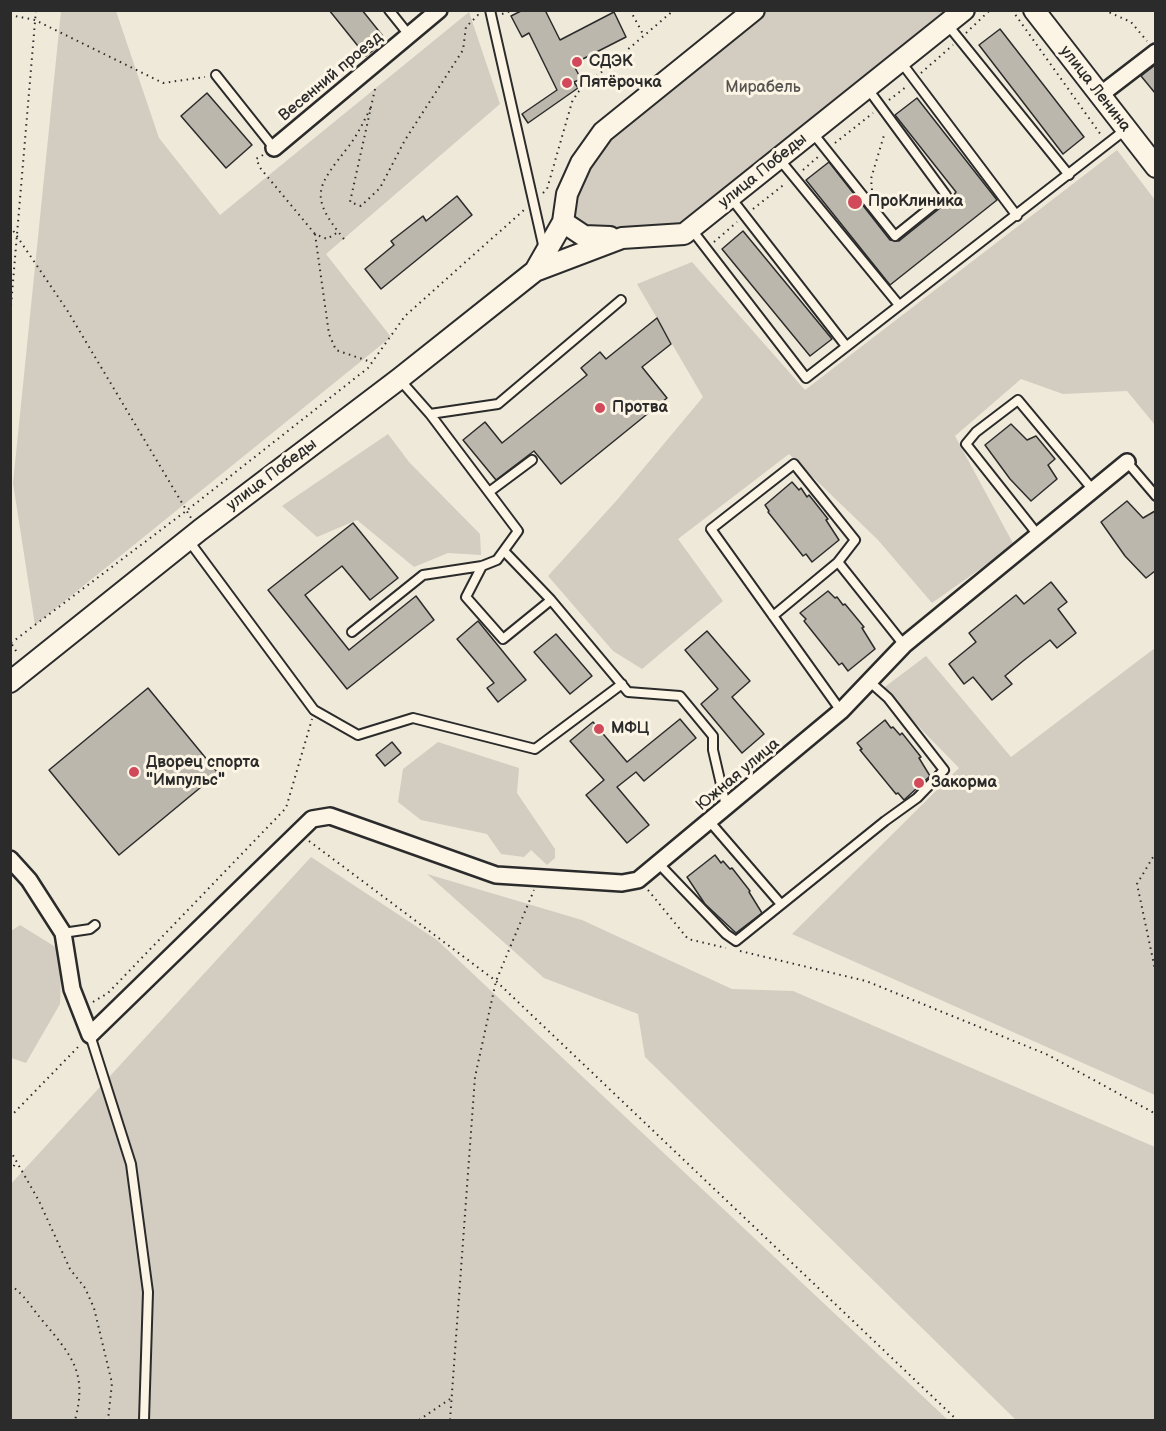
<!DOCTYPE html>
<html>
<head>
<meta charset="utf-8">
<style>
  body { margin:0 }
  #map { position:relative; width:1166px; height:1431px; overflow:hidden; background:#efe9da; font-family:"Balsamiq Sans",sans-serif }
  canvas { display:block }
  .frame { position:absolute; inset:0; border:12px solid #2b2b2b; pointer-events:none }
</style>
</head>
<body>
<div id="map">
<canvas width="1166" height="1431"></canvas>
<div class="frame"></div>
</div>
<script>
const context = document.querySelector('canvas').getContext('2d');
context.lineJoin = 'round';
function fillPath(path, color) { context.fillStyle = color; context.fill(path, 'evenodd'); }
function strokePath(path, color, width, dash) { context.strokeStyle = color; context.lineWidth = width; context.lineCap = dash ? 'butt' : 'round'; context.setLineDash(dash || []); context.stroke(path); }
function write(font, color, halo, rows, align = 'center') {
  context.font = font + ' "Balsamiq Sans",sans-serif'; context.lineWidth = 6; context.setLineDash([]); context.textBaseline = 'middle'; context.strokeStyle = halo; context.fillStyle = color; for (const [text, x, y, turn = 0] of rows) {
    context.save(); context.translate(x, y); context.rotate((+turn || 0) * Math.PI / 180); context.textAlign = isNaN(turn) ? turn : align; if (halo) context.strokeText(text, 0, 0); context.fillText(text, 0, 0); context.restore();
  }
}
fillPath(new Path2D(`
  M61,11H116L159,138L220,215L469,12L500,104L326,254L391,337L35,625L13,483Z
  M755,11H964L684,234L573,230L567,194L581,163Z
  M1117,150L1155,200V425L1127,391L1063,394L1021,379L955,436L1014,545L932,603L878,540L789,454L678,539L723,601L642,669L613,651L548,576L617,500L703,397L637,284L692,262L805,390Z
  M388,434L409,462L480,534L481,555L448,553L414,567L357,520L317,537L282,506Z
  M1155,648V1095L792,934L959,768L882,689L926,656L1011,757Z
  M438,742L519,768L517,793L555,849V858L547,865L531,850L524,857L501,854L487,834L421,820L398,802L403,769Z
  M311,857L437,940L948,1420H111L106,1418L105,1420H11L10,1185Z
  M427,874L582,920L732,989L793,991L1155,1147V1420H1016L645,1057L638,1014L544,978Z
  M20,925L62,951L60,1004L26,1063L11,1058V931Z`), '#d2cdc0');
const building = new Path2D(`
  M329,10H362L386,40L366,56Z
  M523,10H545L560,40L614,12L626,37L573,64L581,79L574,82L578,88L528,123L522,114L557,90L529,33L522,37L511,16Z
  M1000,29L1084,137L1063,154L979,45Z
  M1155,65V93L1141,76Z
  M207,93L252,145L226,168L181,116Z
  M917,98L997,200L890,285L806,180L829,162L890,240L899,241L950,200L956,192L895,115Z
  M457,196L472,215L381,289L365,269L394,245L391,241L423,216L426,221Z
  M743,231L832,339L810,356L722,249Z
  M657,318L671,344L642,367L667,398L561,484L534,451L496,480L463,440L485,422L502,443L587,375L581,368L600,352L606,359Z
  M1011,424L1027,440L1036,436L1055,459L1048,465L1057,479L1031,501L1010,479L985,445Z
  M792,482L799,490L801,488L807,497L809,495L828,519L826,520L839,540L812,562L806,554L803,556L768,512L769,511L765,505Z
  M1127,501L1143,518L1155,511V571L1146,578L1125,556L1101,522Z
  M353,523L398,578L370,600L342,566L305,595L349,650L416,596L434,620L347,689L268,590Z
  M1051,582L1067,602L1058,609L1076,633L1057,648L1050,640L1023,661L1005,676L1012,684L992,700L973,677L964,684L949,664L976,642L969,633L1016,595L1024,604Z
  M828,591L835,598L837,597L843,605L845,604L864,627L862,628L875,649L848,671L842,663L839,665L804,621L806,619L800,613Z
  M478,621L526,680L498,702L487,688L494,683L457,639Z
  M707,631L750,681L732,697L764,734L742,753L701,704L718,689L685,650Z
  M556,634L592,676L570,694L534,652Z
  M148,688L218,773L119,855L49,770Z
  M680,719L696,738L644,781L636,772L617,787L649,825L627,843L586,795L604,780L570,741L593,722L627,762Z
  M885,720L891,728L893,727L900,735L902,733L921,757L919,758L930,776L904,800L898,793L896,794L860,750L862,749L857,743Z
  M392,742L401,753L385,766L376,755Z
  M715,855L721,863L723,861L730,869L732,868L750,891L749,892L762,913L736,933L705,904L687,877Z`);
fillPath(building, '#bcb7ac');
strokePath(building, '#2b2b2b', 1.5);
const service = new Path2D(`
  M389,10L409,35
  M490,10L544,249
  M947,24L1069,175
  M901,62L1017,216
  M216,75L274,148
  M812,132L895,236L946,195L868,89
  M780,160L899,305
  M731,198L846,346
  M692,230L806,378L1125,130
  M400,380L430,414L498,404L621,300
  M1127,462L1156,496
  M489,492L532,460
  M1038,535L966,444L976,432L1018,400L1093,490
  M189,541L314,710L358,735L413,718L535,749L622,684
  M504,551L551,600L628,692L680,696L713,736V750L726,806
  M838,562L904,645
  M482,566L466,597L503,639L551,600
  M773,616L838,562L855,540L794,464L711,529L841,711
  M352,632L423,575L482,566L497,560L518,531L430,414
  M710,822L780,903
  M659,864L726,934L736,941L885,821L917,798L944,770L888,698L870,682
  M63,933L90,929L95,925
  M90,1035L131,1164L148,1292L144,1420`);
const minor = new Path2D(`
  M1100,95L1156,52
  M274,148L439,10
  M10,859L29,880L63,933L72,989L90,1035L312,819L330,816L496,875L622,883L638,880L841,711L904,645L1127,462`);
const tertiary = new Path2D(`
  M1034,10L1156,167
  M563,222L584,236L610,237
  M535,271L563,222L567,194L581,163L603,132L754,10
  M10,682L200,530L399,379L535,271L622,238L684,234L964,10`);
strokePath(service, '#2b2b2b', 12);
strokePath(minor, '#2b2b2b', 20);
strokePath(tertiary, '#2b2b2b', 24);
strokePath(new Path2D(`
  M630,10L643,34
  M1012,10L1101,135
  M1104,10L1131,22L1147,41
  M502,14L514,10
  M10,15L35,20L163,83L205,77
  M966,33L990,10
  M921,73L953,45
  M375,89L350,202L361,206L380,188L405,140L463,50L466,27L478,15L482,16
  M889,100L906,87
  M835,143L873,113
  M263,155L256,159L261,169L315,234L327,239L338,232
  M803,170L819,156
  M872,190L871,179L885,132
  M543,193L547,189L572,102L578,92L674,10
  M753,209L786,183
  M10,226L67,310L191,518
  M315,234L329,334L336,350L371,362
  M344,239C308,195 317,187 349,146C358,134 365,119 372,105
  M714,242L737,222
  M10,317L36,10
  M10,633L11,643L18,654
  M11,643L186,511L368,368L405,316L525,209
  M1156,768V792
  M309,841L496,981L957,1420
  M1156,852L1137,884L1156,974
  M648,890L688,939L726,948
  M740,951L866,981L1046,1054L1156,1114
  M93,1002L108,993L286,808L312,719
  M10,1117L80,1045
  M10,1150L39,1201L70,1269L85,1288L94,1308L112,1383L108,1420
  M10,1171L16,1163
  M10,1285C24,1294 31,1307 42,1320C71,1355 88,1372 75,1420
  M419,1420L450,1399
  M450,1420L475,1077L496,981L534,890`), '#2b2b2b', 2, [1.5, 4.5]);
strokePath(service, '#fcf5e5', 8);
strokePath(minor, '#fcf5e5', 15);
strokePath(tertiary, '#fcf5e5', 20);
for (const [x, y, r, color] of [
  [577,62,6,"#d1495b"],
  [567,83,6,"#d1495b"],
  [855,202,8,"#d1495b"],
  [600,408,6,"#d1495b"],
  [599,729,6,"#d1495b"],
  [134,772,6,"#d1495b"],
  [919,783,6,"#d1495b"]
]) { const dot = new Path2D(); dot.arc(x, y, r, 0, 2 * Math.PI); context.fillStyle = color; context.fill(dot); strokePath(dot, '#fcf5e5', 2); }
write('bold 16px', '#2b2b2b', '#fcf5e5', [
  ["СДЭК",589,62],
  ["Пятёрочка",579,83],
  ["ПроКлиника",868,202],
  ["Протва",612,408],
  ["МФЦ",611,729],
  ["Дворец спорта",146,763],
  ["\"Импульс\"",146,781],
  ["Закорма",931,783]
], 'left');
write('16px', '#2b2b2b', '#fcf5e5', [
  ["Весенний проезд",331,77,-40],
  ["улица Ленина",1095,89,52],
  ["улица Победы",763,171,-39],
  ["улица Победы",272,475,-37],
  ["Южная улица",738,775,-40]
]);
write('16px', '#555450', '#fcf5e5', [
  ["Мирабель",763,88]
]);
</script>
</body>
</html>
